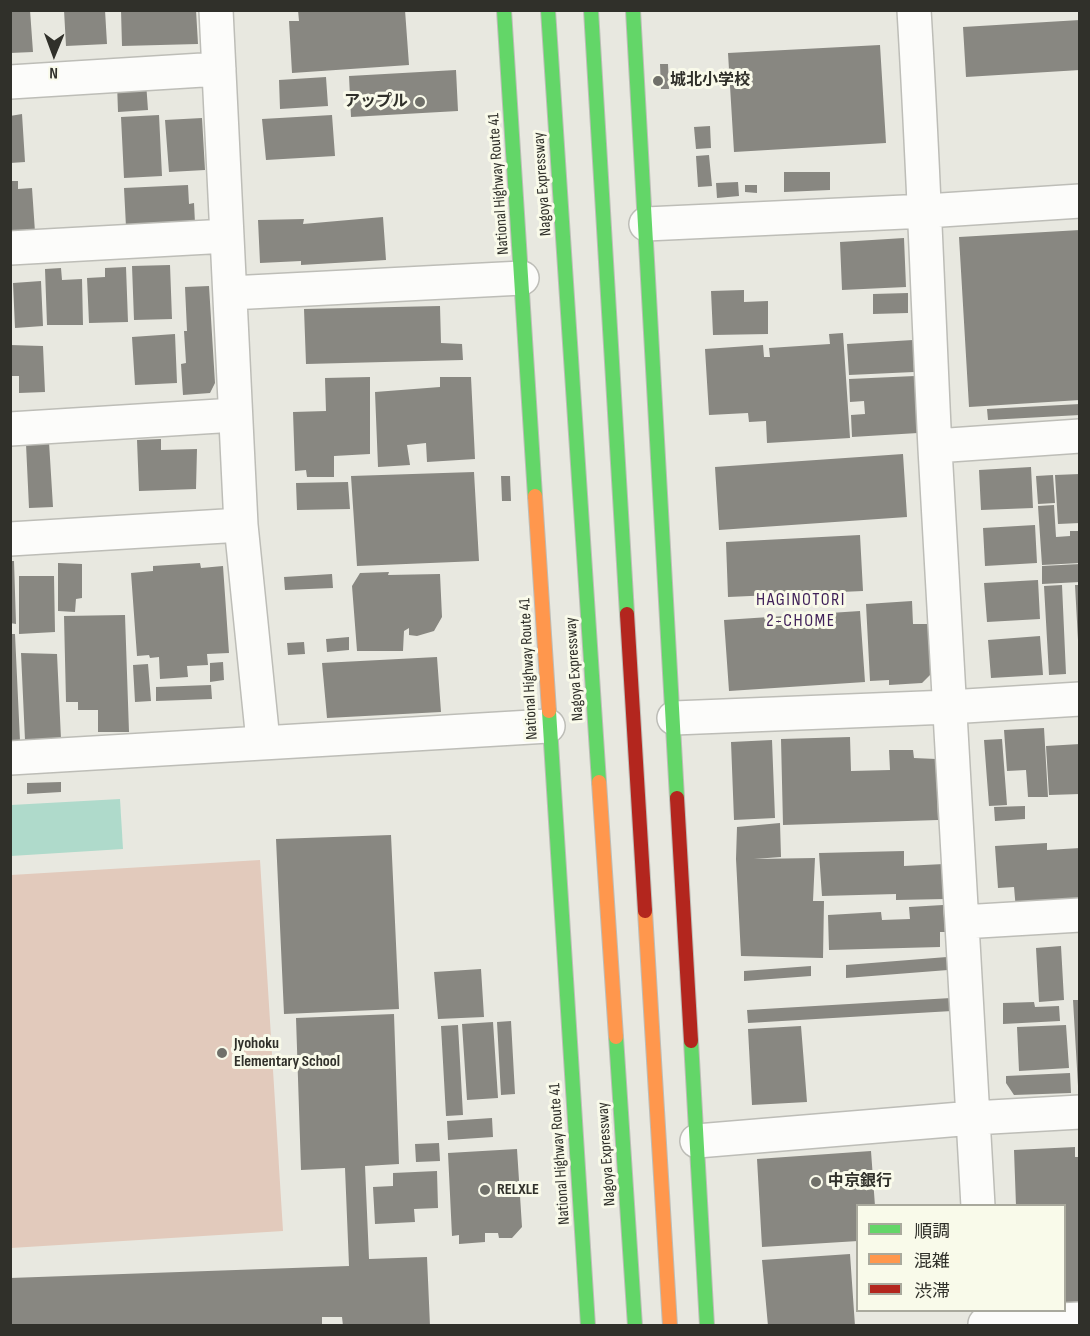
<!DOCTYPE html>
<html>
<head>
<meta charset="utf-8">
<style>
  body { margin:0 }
  #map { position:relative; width:1090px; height:1336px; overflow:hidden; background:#e8e8e0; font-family:"Sofia Sans Condensed","Noto Sans JP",sans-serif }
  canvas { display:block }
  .frame { position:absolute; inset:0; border:12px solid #30302a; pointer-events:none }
  .legend { position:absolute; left:856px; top:1204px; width:210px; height:108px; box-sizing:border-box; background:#f9faea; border:2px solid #a9a99d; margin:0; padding:8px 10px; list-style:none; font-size:18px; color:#30302a }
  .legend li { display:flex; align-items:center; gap:12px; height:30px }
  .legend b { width:30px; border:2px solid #a9a99d }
  .north { position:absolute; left:24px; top:24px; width:60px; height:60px; -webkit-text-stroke:4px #f9faea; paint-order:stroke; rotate:181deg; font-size:16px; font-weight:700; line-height:24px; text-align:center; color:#30302a }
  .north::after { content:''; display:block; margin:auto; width:21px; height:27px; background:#30302a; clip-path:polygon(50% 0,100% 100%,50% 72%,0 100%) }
</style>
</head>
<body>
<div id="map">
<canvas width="1090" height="1336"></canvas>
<div class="frame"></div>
<ul class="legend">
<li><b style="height:8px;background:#63d668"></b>順調</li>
<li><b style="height:8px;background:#ff974d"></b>混雑</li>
<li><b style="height:8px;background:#b3261e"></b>渋滞</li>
</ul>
<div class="north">N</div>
</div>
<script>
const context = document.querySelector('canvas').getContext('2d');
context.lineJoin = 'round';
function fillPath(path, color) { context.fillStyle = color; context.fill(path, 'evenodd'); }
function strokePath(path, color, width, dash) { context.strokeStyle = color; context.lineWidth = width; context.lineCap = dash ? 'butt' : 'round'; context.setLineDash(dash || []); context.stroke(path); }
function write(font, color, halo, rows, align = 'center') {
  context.font = font + ' "Sofia Sans Condensed","Noto Sans JP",sans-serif'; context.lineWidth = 6; context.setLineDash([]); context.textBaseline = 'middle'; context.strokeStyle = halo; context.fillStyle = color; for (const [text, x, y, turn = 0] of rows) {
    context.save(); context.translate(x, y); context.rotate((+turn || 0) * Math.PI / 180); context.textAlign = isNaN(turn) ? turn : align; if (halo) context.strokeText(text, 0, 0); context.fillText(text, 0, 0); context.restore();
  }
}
fillPath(new Path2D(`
  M260,860L283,1231L11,1248V875Z`), '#e2cabc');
fillPath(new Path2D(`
  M120,799L123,849L11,856V805Z`), '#afdacb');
fillPath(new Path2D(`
  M10,10H30L33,52L10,53Z
  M64,10H105L107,44L66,46Z
  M121,10H196L198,44L122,46Z
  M298,10H405L409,65L292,73L289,21H299Z
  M1080,20V70L966,77L963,27Z
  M880,45L886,143L734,152L728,53Z
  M660,64H668L669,89H661Z
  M456,70L458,111L351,117L349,76Z
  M326,77L328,106L280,109L279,80Z
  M146,82L148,110L118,112L117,83Z
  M22,114L25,162L10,163V116Z
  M159,115L162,176L124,178L121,117Z
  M332,115L335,156L266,160L262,119Z
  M202,118L205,170L169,172L165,120Z
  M710,126L711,148L696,149L694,127Z
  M709,155L712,186L698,187L696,156Z
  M784,172H830V190L784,192Z
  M10,181H18V189L32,188L35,232L10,234Z
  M738,182L739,196L717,198L716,183Z
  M188,185L189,204L194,203L195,223L126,227L124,188Z
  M745,185H757V193L745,192Z
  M383,217L386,260L301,265V261L260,263L258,220L304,219L303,224Z
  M1080,230V400L969,407L959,237Z
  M904,238L906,287L842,290L840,242Z
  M170,265L172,319L134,320L132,266Z
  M126,267L128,322L89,323L87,278L105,277V268Z
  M61,268L62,280L82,279L83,325H47L45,269Z
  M41,281L43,326L15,328L13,283Z
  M209,286L215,383L210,393L183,395L181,364L186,363L184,331H187L185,287Z
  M744,290V302L768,301V334L713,335L711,291Z
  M908,293V313L873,314V294Z
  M440,306L441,343L462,344L463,360L306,364L304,309Z
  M843,333L850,438L767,443L766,421L749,422L748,413L709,415L705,349L763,345L764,357H770L769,348L830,344L829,334Z
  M175,334L177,383L135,385L132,337Z
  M913,340L914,372L849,375L847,344Z
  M10,345L43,346L45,392L19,393V376H10Z
  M915,376L918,433L852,437L851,415L865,414L864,401L850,402L849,379Z
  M370,377V454L334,456V477H307L306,470L295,471L293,412L326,411L325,378Z
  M440,377H471L475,459L427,462L426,443L407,445L410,465L378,467L375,392L440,387Z
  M1080,404V415L988,420L987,409Z
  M161,439V450L197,449L196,489L139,491L137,440Z
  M49,442L53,507L29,508L26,444Z
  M903,454L907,517L719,530L715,467Z
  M1031,467L1033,508L981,510L979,470Z
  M474,472L479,561L357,566L351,476Z
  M1080,474V523L1058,524L1055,475Z
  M1053,475L1055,503L1038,504L1036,476Z
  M501,476H510L511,501H502Z
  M348,482L350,509L297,510L296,483Z
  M1054,505L1056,537L1070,536V531H1080V563L1042,565L1038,506Z
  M1035,525L1037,563L985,566L983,528Z
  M860,535L863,591L728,597L726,542Z
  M10,561H14L16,624L10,623Z
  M58,563L82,564V598L76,599L75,612L58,611Z
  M200,563L201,568L223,566L229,653L207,654L208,665L187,666L188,677L160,679L159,657L150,658L149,655L137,656L131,573L153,571V566Z
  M1080,564V582L1042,584V566Z
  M389,572L388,575L440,574L442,617L434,631L417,636L409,635V628L404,631L403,651H357L352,586L360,573Z
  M332,574L333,588L285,590L284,577Z
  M19,576H54L55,632L19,634Z
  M1038,580L1040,619L987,622L984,583Z
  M1062,585L1066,674L1049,675L1044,586Z
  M1075,585H1080V640H1078Z
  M912,601L913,624H930L933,672L922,683L889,685V680L870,681L866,604Z
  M860,611L865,682L729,691L724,620Z
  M125,615L129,732H98V710H78V702H66L64,616Z
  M10,634H15L20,741H10Z
  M1040,636L1043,675L991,678L988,640Z
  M349,637V650L327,652L326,639Z
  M304,642L305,654L288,655L287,643Z
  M21,653L57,654L61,739L25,740Z
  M437,657L441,712L327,718L322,663Z
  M223,662L224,680L210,682V663Z
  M148,664L151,701L135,702L133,665Z
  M211,685L212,699L156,701V687Z
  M1044,728L1048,797H1028L1026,770L1007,771L1004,730Z
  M850,737L851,771L890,770L889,750H913L914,758L936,759L938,820L783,825L781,739Z
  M1002,739L1007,805L989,806L984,740Z
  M772,740L775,818L734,820L731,742Z
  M1080,744V794L1049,795L1046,746Z
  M61,782V792L27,794V783Z
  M1025,806V819L995,821L994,807Z
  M780,823L781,857L754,859L815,858L813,901H824L823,958L741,956L736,859L737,827Z
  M391,835L399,1009L284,1014L276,839Z
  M1047,843V850L1080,848V905L1016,910L1014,887L998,888L995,846Z
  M904,851V866L944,864L945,899L896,900V894L822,896L819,853Z
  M943,905L945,932H940V947L829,950L828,915L881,912L882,920L910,919L909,907Z
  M1061,946L1064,1000L1039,1002L1036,948Z
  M947,957L948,970L846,978V965Z
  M811,966V976L744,981V971Z
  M481,969L484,1017L438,1019L434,972Z
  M951,998L952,1011L748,1023L747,1010Z
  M1073,1000H1080V1086H1078Z
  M1034,1002L1035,1007L1059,1006L1060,1021L1003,1024V1003Z
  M394,1014L399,1164L365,1166L369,1259L427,1257L430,1326H343L342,1317H322V1326H10V1278L349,1266L345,1168L301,1170L296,1018Z
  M511,1021L515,1094L501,1095L497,1022Z
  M493,1022L498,1098L467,1100L462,1024Z
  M458,1025L463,1115L446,1116L441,1026Z
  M1066,1025L1069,1068L1019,1071L1017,1027Z
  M801,1026L807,1102L752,1105L748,1029Z
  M1070,1073L1071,1093L1014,1095L1006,1083V1076Z
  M492,1118L493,1137L448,1140L447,1121Z
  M439,1143L440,1161L416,1162L415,1144Z
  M1075,1147V1157H1080V1306L1065,1307V1206H1016L1014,1150Z
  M517,1149L522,1227L512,1238H499L498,1233H485V1242L459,1244V1235L452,1236L448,1153Z
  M871,1151L875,1206H858V1241L762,1247L757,1159Z
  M437,1171L438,1208L414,1209L415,1222L375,1224L373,1187L393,1186V1173Z
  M850,1254L855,1326H768L762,1260Z`), '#888781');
const street = new Path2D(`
  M216,10L241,525L263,741
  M914,10C923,157 928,303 935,449C948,701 964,953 978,1206
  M10,82L219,69
  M646,224L926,211L1080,201
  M10,248L227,236
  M230,293L522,278
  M10,429L235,415
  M935,446L1080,436
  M10,539L241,525
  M674,718L949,707L1080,699
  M10,758L548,726
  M962,922L1080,915
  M697,1141L973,1118L1080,1112
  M985,1324L1080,1319`);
const fast = new Path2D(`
  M504,10L535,496
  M548,10L599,782
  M591,10L627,614
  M633,10L677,798
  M549,711L588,1326
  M616,1037L635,1326
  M691,1041L707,1326`);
const slow = new Path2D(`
  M535,496L549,711
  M599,782L616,1037
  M645,911L670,1326`);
const jam = new Path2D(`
  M627,614L645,911
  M677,798L691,1041`);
strokePath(street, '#bdbdb7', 36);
strokePath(fast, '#bdbdb7', 16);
strokePath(slow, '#bdbdb7', 16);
strokePath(jam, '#bdbdb7', 16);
strokePath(street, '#fcfcfa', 33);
strokePath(fast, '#63d668', 14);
strokePath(slow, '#ff974d', 14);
strokePath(jam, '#b3261e', 14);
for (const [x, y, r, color] of [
  [658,81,6,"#70706a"],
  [420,102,6,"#70706a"],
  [222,1053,6,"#70706a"],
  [816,1182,6,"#70706a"],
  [485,1190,6,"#70706a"]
]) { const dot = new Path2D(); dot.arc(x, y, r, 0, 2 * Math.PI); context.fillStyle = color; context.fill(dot); strokePath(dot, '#f9faea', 2); }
write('bold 16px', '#30302a', '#f9faea', [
  ["城北小学校",670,81],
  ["アップル",408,102,"right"],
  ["Jyohoku",234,1044],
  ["Elementary School",234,1062],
  ["中京銀行",828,1182],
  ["RELXLE",497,1190]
], 'left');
write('16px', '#30302a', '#f9faea', [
  ["National Highway Route 41",499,184,-94],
  ["Nagoya Expressway",543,184,-94],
  ["National Highway Route 41",529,669,-93],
  ["Nagoya Expressway",575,669,-94],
  ["National Highway Route 41",560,1154,-94],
  ["Nagoya Expressway",607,1154,-94]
]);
context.letterSpacing = '1.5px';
write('18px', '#402159', '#f9faea', [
  ["HAGINOTORI",801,600],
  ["2-CHOME",801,621]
]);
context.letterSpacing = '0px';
</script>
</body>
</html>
